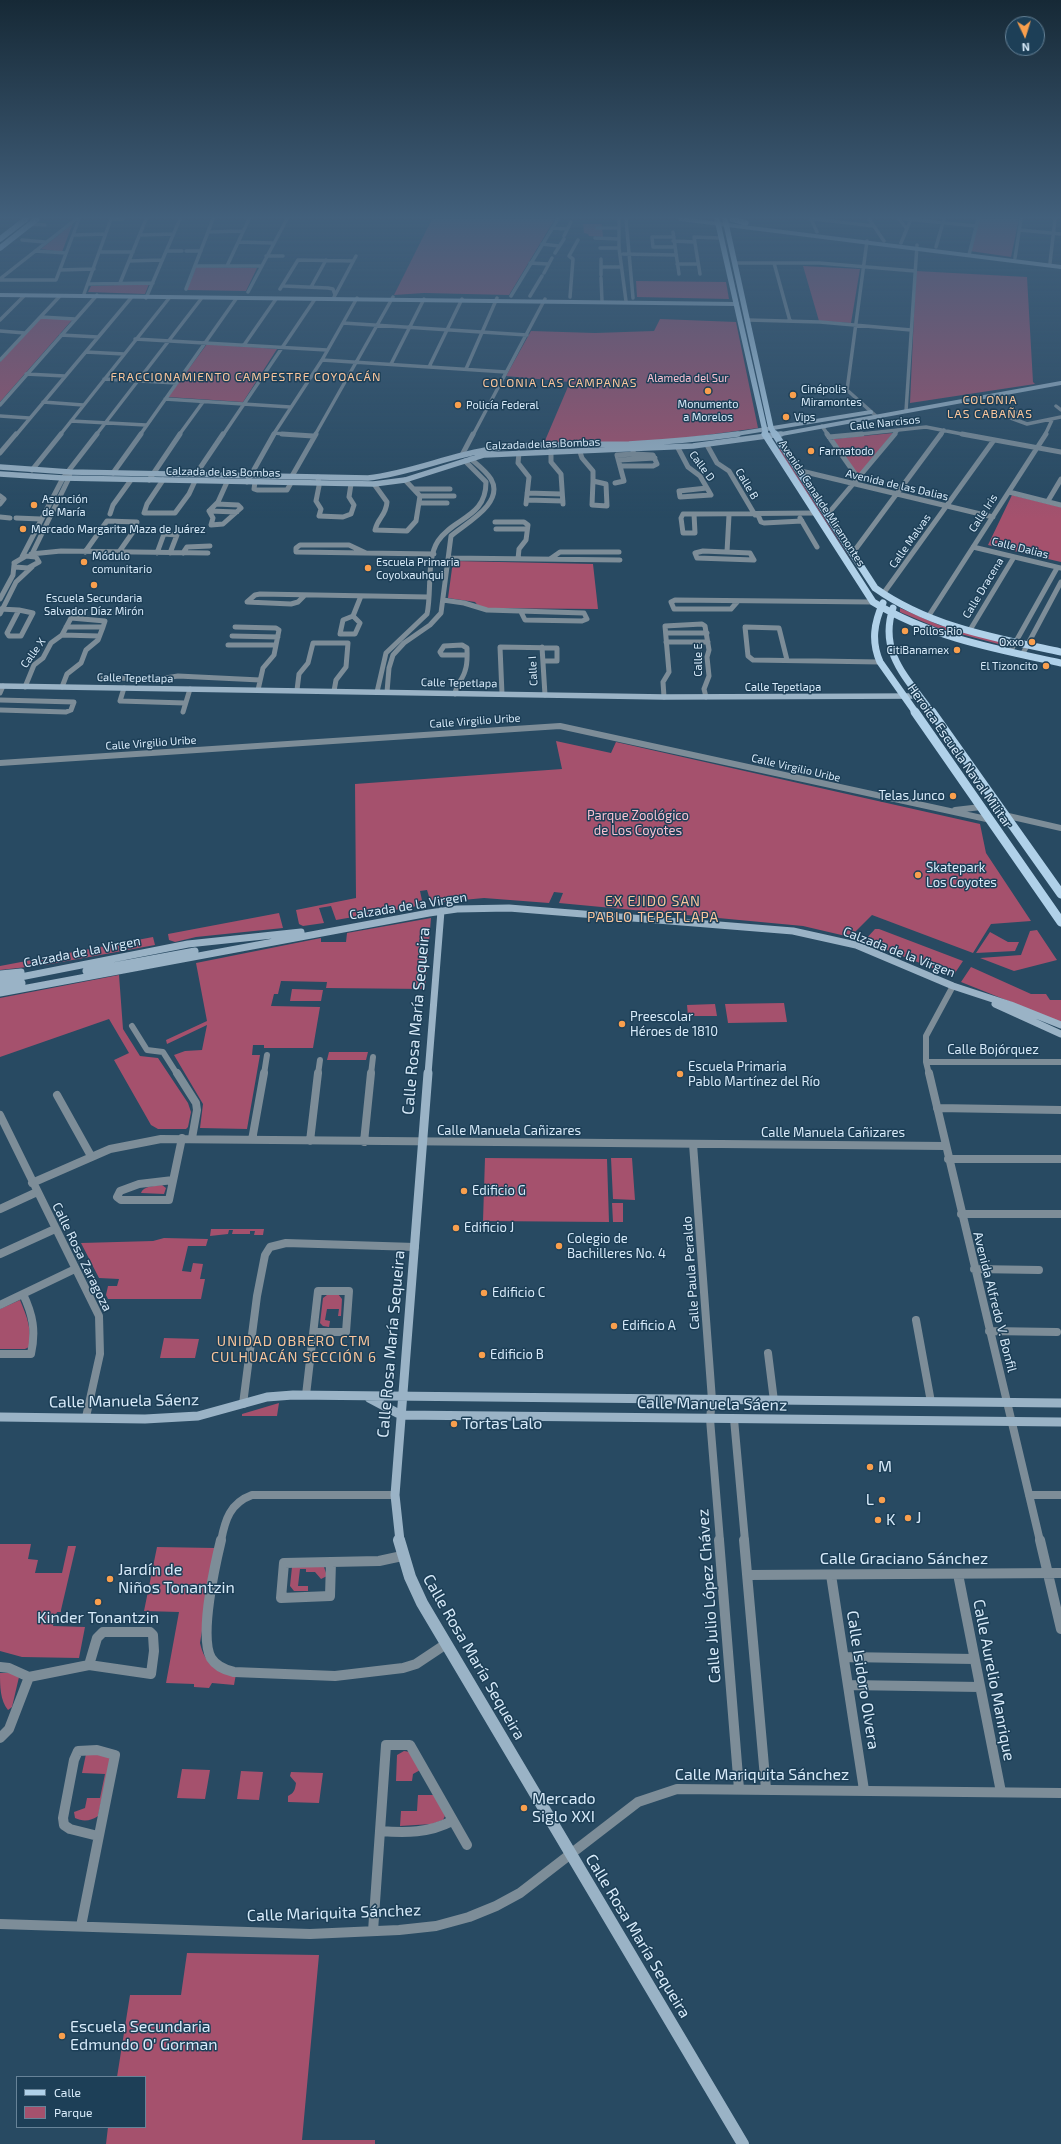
<!DOCTYPE html>
<html>
<head>
<meta charset="utf-8">
<style>
  body { margin:0 }
  #map { position:relative; width:1061px; height:2144px; overflow:hidden; background:#284a62; font-family:"Exo 2",sans-serif }
  canvas { display:block }
  .legend { position:absolute; left:16px; top:2076px; width:130px; height:52px; box-sizing:border-box; background:#1d3f57; border:1px solid #678398; margin:0; padding:5px 7px; list-style:none; font-size:12px; color:#d7eaf9 }
  .legend li { display:flex; align-items:center; gap:8px; height:20px }
  .legend b { width:20px; border:1px solid #678398 }
  .north { position:absolute; left:1005px; top:16px; width:40px; height:40px; box-sizing:border-box; background:#1d3f57; border:1px solid #678398; border-radius:50%; rotate:176deg; font-size:11px; font-weight:700; line-height:16px; text-align:center; color:#d7eaf9 }
  .north::after { content:''; display:block; margin:auto; width:14px; height:18px; background:#f99f4d; clip-path:polygon(50% 0,100% 100%,50% 72%,0 100%) }
</style>
</head>
<body>
<div id="map">
<canvas width="1061" height="2144"></canvas>
<ul class="legend">
<li><b style="height:5px;background:#b0d1e9"></b>Calle</li>
<li><b style="height:11px;background:#a5516d"></b>Parque</li>
</ul>
<div class="north">N</div>
</div>
<script>
const context = document.querySelector('canvas').getContext('2d');
context.lineJoin = 'round';
function fillPath(path, color) { context.fillStyle = color; context.fill(path, 'evenodd'); }
function strokePath(path, color, width, dash) { context.strokeStyle = color; context.lineWidth = width; context.lineCap = dash ? 'butt' : 'round'; context.setLineDash(dash || []); context.stroke(path); }
function write(font, color, halo, rows, align = 'center') {
  context.font = font + ' "Exo 2",sans-serif'; context.lineWidth = 3; context.setLineDash([]); context.textBaseline = 'middle'; context.strokeStyle = halo; context.fillStyle = color; for (const [text, x, y, turn = 0] of rows) {
    context.save(); context.translate(x, y); context.rotate((+turn || 0) * Math.PI / 180); context.textAlign = isNaN(turn) ? turn : align; if (halo) context.strokeText(text, 0, 0); context.fillText(text, 0, 0); context.restore();
  }
}
fillPath(new Path2D(`
  M432,219H555L509,295L424,293L394,295Z
  M979,219H1019L1011,257L970,251Z
  M73,223L62,252L41,249Z
  M583,224H602L603,237L589,236L588,234L584,233Z
  M803,266L860,269L851,323L819,321Z
  M196,267L257,268L246,291L187,290Z
  M916,271L1027,277L1033,382L1035,384L910,403Z
  M636,281L726,282L729,299L637,297Z
  M149,284L145,294L88,292L91,286Z
  M41,317L72,320L0,402V362Z
  M660,319L736,322L758,428L685,438L630,442L544,443L570,382L506,376L531,331L595,333L654,331Z
  M207,344L277,349L243,402L168,397Z
  M893,433L858,476L833,439Z
  M778,449H780L853,563Z
  M1012,495L1061,507V562L988,545Z
  M453,561L593,564L598,609L480,608L475,602L448,598Z
  M900,608L939,625L1007,642L1006,646L938,628L900,612Z
  M556,741L611,753L616,742L980,824L986,853L1031,921L991,924L973,953L872,915L850,937L803,926L559,903L563,893L554,892L549,903L484,898L431,903L427,890L420,891L423,905L336,920L331,906L319,908L324,923L303,926L299,924L296,910L356,898L355,784L562,769Z
  M279,913L283,928L196,937L175,942L169,940L168,934Z
  M431,918L425,989L326,988L327,982L281,981L278,994H274L271,1006L320,1007L313,1048H264V1045H253L252,1055H260L247,1129L200,1128L203,1104L174,1055L185,1051L202,1050L207,1025L167,1044L166,1040L207,1021L196,963L321,938V942H346L347,933Z
  M875,929H879L963,961L953,976L864,941Z
  M1037,930L1057,960L1014,971L980,958L1021,955L1030,931Z
  M990,932L1008,942H1019L1015,951L976,953Z
  M153,937L155,945L45,965L0,970V966Z
  M971,967L1031,994H1046L1050,1000H1061V1022L961,982Z
  M119,975L123,1029L140,1056L158,1058L188,1103L191,1112L188,1127L186,1129H158L151,1125L114,1060L129,1053L109,1019L0,1057V998Z
  M292,989L323,990L321,1001H290Z
  M784,1003L787,1022L728,1023L725,1004Z
  M715,1004L717,1016H688L687,1005Z
  M329,1052H368L366,1060H327Z
  M485,1158L607,1159L609,1222L483,1221Z
  M611,1158H632L635,1200L613,1199Z
  M162,1185L166,1188L164,1194L141,1193C143,1186 154,1186 162,1185Z
  M612,1203H623V1222H613Z
  M211,1229H264L263,1235H254L255,1231H250V1234H232L233,1230H229L228,1234L210,1236Z
  M164,1238L208,1239L206,1246H188L182,1271L191,1272L193,1263L203,1264L200,1279H205L201,1299H108L106,1295L108,1286H117L119,1279L99,1278L81,1243L153,1241Z
  M327,1295L338,1294L342,1299L341,1316H338L339,1309H327L325,1320L330,1321L329,1327L323,1326L320,1323L323,1298Z
  M20,1300C27,1317 32,1329 29,1347L25,1349H0V1309Z
  M164,1338L199,1339L195,1358H160Z
  M279,1403L277,1416H242V1414Z
  M0,1544H31L28,1559L38,1560L35,1573H62L68,1546H76L61,1610V1612H57L53,1626L85,1627L79,1658L22,1657L0,1651Z
  M157,1547L215,1548L200,1643C205,1666 216,1666 236,1674L234,1685L212,1683L209,1688L194,1687V1684L166,1683L179,1612L144,1611Z
  M292,1567H324L327,1576L321,1579L315,1572H306V1569H300L298,1586H308V1591H294L290,1586Z
  M0,1673H13L19,1677L12,1707L8,1710C0,1701 0,1685 0,1673Z
  M404,1751L410,1752L422,1769L413,1774L412,1781H396L397,1755Z
  M86,1754L111,1756L98,1816C91,1821 83,1822 75,1818L74,1812L85,1808L87,1798H100L105,1774L82,1773Z
  M182,1769L210,1770L205,1799L177,1798Z
  M241,1771L263,1772L259,1800L237,1799Z
  M291,1772L323,1773L319,1803L288,1802V1796C294,1793 295,1790 296,1783L290,1776Z
  M418,1795H436L445,1816L443,1820L432,1824L400,1826L401,1811H417Z
  M187,1953L319,1955L302,2140H375V2144H106L108,2127H145V2077H117L130,1995H181Z`), '#a5516d');
strokePath(new Path2D(`
  M111,219H122
  M619,219V248L626,301
  M626,219L633,298
  M811,219L817,232
  M813,219L874,226
  M869,219L884,241
  M899,219L907,229
  M905,219L976,226
  M31,224L45,225
  M552,228L567,229
  M597,228H619
  M1020,230L1061,234
  M209,232L243,231
  M673,232L679,274
  M74,235L105,234
  M140,235L173,234
  M564,236L571,222
  M674,237H652L653,247H674
  M595,238L619,239
  M22,240L45,242
  M673,241L695,242
  M867,241L847,390L876,416
  M239,242L273,243
  M901,243L911,219
  M542,244L559,246
  M936,247L944,219
  M600,248H619
  M35,251L66,253
  M166,251H182
  M186,251H201
  M99,252H133
  M555,253L564,239
  M623,254L675,255
  M969,255L978,219
  M266,256H283
  M1015,258L1021,219
  M601,259V275
  M129,261L162,260
  M530,263L548,264
  M735,263H819L915,271
  M774,263L790,321
  M1050,263L1055,219
  M677,264H698
  M195,266H261
  M227,266L249,219
  M602,267H621
  M60,270L94,269
  M544,273L552,258
  M700,274L694,237L720,238
  M601,278L602,301
  M0,279L76,219
  M0,280H56L79,219
  M120,283L146,219
  M88,284L153,283
  M284,286L328,288L333,289L335,295
  M311,287L326,260
  M186,289L213,219
  M280,289L298,260L353,261
  M248,292L287,219
  M84,294L111,219
  M511,296L558,219
  M530,296L542,276
  M334,297L356,256
  M570,297L573,259L569,256L578,240
  M146,298L180,219
  M41,317L75,319
  M0,320L24,296
  M748,320L820,322L911,330
  M343,323L527,335
  M0,331L25,333
  M61,335L98,337
  M135,339L327,350
  M244,345L276,299
  M86,352L124,354
  M0,360L60,296
  M322,360L506,372
  M391,364L424,299
  M429,367L462,299
  M466,369L497,298
  M26,374L65,376
  M104,379L177,383
  M165,399L290,407
  M43,402L83,405
  M0,405L97,295
  M1056,406L1061,410
  M906,411L917,245
  M1018,412L1008,417L1027,424L1061,417
  M0,416L29,418
  M71,421L146,425
  M822,426L828,435
  M274,433L295,435
  M16,435L131,298
  M60,435L170,297
  M96,435L201,299
  M140,435L236,299
  M179,435L203,402
  M223,435L315,299
  M273,435L322,360L357,298
  M315,435L393,297
  M473,435L545,299
  M852,435L926,427L967,435
  M894,435L898,430
  M941,435L944,430
  M1045,435L1052,420`), '#7d8d98', 3.5);
strokePath(new Path2D(`
  M282,434L313,436
  M827,434L858,478
  M962,434L1061,452
  M829,437L862,434
  M707,445L717,463L729,471L755,515
  M551,446V462L561,474L563,504
  M678,448L688,467L700,476L707,488
  M580,452L582,458L593,471V481
  M0,453L16,434
  M519,453L518,463L529,477L526,504
  M462,455L473,434
  M619,460L655,458
  M621,466H653L657,464L653,455L634,454
  M32,470L61,434
  M797,470L993,517
  M113,473L141,434
  M196,474L223,434
  M292,476L316,434
  M318,477L319,486L316,501L321,509L319,516L343,517L351,514L354,505L349,497L351,484
  M149,480L180,434
  M163,480L147,504L144,513H175L189,494L195,481
  M593,481L606,484L607,506L592,505Z
  M247,482L274,434
  M255,482L254,489L257,490H287L291,483
  M615,483L624,481L617,455L634,454L633,451
  M374,484L387,502C386,516 378,517 375,530L407,531L416,521L420,496L405,480
  M707,488L711,495L680,497L679,491Z
  M414,489H450
  M1009,492L1061,505
  M527,493L561,494
  M0,496L4,499L0,504
  M420,496H454
  M527,500L563,501
  M1048,501L1061,479
  M420,503H447
  M217,504L238,505L241,508L223,524L211,525L213,518L209,511L218,502L227,482
  M209,511L237,512
  M110,514L113,505L131,480
  M683,514H694L695,533H683L681,518Z
  M694,514L815,513
  M758,515L761,522L764,523L802,521
  M827,515L895,434
  M0,517L10,518
  M16,518L41,519
  M800,518L817,547
  M495,522H524L528,525L526,540L519,549L518,559
  M496,529H527
  M973,547L1061,568
  M703,551L750,553L754,560L697,558L695,553Z
  M85,552L107,521L137,522L135,529L119,552
  M727,552L729,515
  M157,553L164,534L177,535L170,553
  M183,553L187,547L210,546
  M366,553L349,545H300L296,548V552L434,554
  M31,554L61,551L208,553
  M852,554L941,434
  M26,556L36,557L39,562L28,568L15,567L14,563Z
  M31,556L69,478L70,472
  M22,557L63,478L97,434
  M449,558L620,560
  M550,559L560,552H619
  M883,594L994,440
  M304,596L298,602L291,604L247,602L255,595L260,594L428,597
  M0,599L13,575L14,565
  M443,600L464,603L487,610L584,613L587,619L582,621L525,620L521,612
  M738,601L731,609H674L671,602L675,600L873,602
  M0,609L19,610
  M19,610L33,613L21,636H9L7,633Z
  M0,614L16,582L32,567
  M353,616L360,623L355,634H340L343,620Z
  M353,616L361,596
  M928,617L1046,434
  M235,627L276,628L279,630L274,655L263,668L258,690
  M970,630L1014,557
  M666,633H707
  M62,635L71,618L105,621L103,627H66
  M62,635L99,636
  M232,636L278,637
  M666,642H708
  M228,645H276
  M542,647L545,695
  M1010,652L1057,568
  M1022,655L1061,582
  M787,660L779,628L745,627L748,656L753,660L880,662
  M103,678L159,679L178,676L260,680
  M25,687L34,665L43,658L51,643L62,635
  M62,687L67,674L81,663L86,650L98,640L103,627
  M124,688L120,701L185,703
  M297,690L299,674L308,663L313,643H348L346,667L336,680L334,691
  M377,692L386,653L427,614C432,593 426,559 438,541C454,517 486,518 486,482L465,461
  M387,692L389,668L393,655L404,643L430,625L441,613L451,536C466,523 505,503 491,479C486,471 478,465 471,459
  M0,693L3,686
  M455,694C456,685 463,679 465,671C468,663 467,655 467,648L462,645L444,646L440,652L442,655H467
  M502,694L500,647L557,648V661H543
  M664,697L663,682L669,672L665,626L702,624L705,626L709,650L707,657L709,676L704,689L706,697
  M0,700L74,702L71,710L66,712L0,710
  M183,712L190,689`), '#7d8d98', 5);
strokePath(new Path2D(`
  M0,763L560,726L991,820
  M955,810L981,807
  M1004,815L1061,828
  M132,1026L147,1050L163,1052L177,1074
  M926,1062H1061
  M264,1074L267,1055
  M318,1074L320,1060
  M371,1074L373,1057
  M929,1074L926,1062V1036L953,986`), '#7d8d98', 6);
strokePath(new Path2D(`
  M177,1073L196,1103L197,1110L192,1138
  M929,1073L1040,1541
  M57,1095L91,1156
  M937,1108L1061,1110
  M0,1115L99,1316L100,1354L86,1417
  M252,1140L264,1073
  M310,1141L318,1073
  M364,1142L371,1073
  M693,1144L712,1400L710,1419L720,1541
  M948,1159H1061
  M173,1180L139,1184L120,1191L117,1197L121,1200H169L182,1138
  M32,1183L110,1149L161,1139L945,1146
  M0,1209L37,1192
  M961,1214H1061
  M0,1254L55,1229
  M974,1269L1039,1270
  M0,1305L75,1269
  M916,1320L931,1402
  M989,1331L1057,1332
  M768,1353L774,1401
  M0,1354H31C36,1331 33,1315 23,1294
  M306,1395L318,1291H349L346,1332H314
  M243,1404L257,1296L265,1255L270,1247L286,1243L415,1247
  M734,1419L745,1541
  M1029,1495H1061
  M221,1541C225,1520 230,1503 252,1495H395`), '#7d8d98', 8);
strokePath(new Path2D(`
  M221,1540C215,1565 199,1636 211,1658C216,1666 225,1670 234,1672L335,1676L403,1668L416,1664L446,1644
  M719,1540L739,1789
  M744,1540L766,1789
  M1040,1540L1061,1629
  M331,1562L330,1596L281,1598L284,1563Z
  M331,1562L379,1561L402,1556
  M958,1574L1001,1792
  M748,1575L1061,1573
  M831,1575L864,1790
  M103,1632H150L153,1635L154,1651L151,1674L89,1665L97,1638Z
  M844,1657L974,1659
  M0,1667L9,1668L29,1677L89,1665
  M848,1685L980,1687
  M0,1738L9,1729L29,1677
  M380,1831C406,1833 429,1833 452,1821
  M0,1924L310,1934L399,1930L436,1926L469,1917L496,1906L520,1893L638,1802L677,1789L1061,1793
  M81,1926L115,1755L97,1750L78,1751L74,1760L63,1818L64,1825L70,1829L98,1836
  M373,1931L386,1745H410L467,1845`), '#7d8d98', 10);
strokePath(new Path2D(`
  M680,219L1061,267
  M0,295L737,304
  M730,435L871,412
  M776,435L1061,383`), '#9ab3c6', 4);
strokePath(new Path2D(`
  M0,467L70,472L368,478C411,473 450,455 492,449C537,443 583,445 629,444C665,442 701,439 738,434
  M0,474L63,478L374,484L405,480L484,455L693,446L781,434
  M0,686L664,697L919,696`), '#9ab3c6', 5.5);
strokePath(new Path2D(`
  M86,971L195,951
  M0,974L21,972
  M0,981L188,944L301,932
  M0,986L22,983
  M0,993L429,913L457,909L509,908L793,931L856,945L953,986L1011,1005L1061,1025
  M995,1004L1061,1034
  M428,1074L441,911`), '#9ab3c6', 7);
strokePath(new Path2D(`
  M369,1398L401,1415L1061,1422
  M0,1417L145,1419L198,1416L267,1397L293,1395L1061,1403
  M400,1541L395,1495L428,1073`), '#9ab3c6', 9);
strokePath(new Path2D(`
  M399,1540L410,1577L422,1603L743,2144`), '#9ab3c6', 12);
strokePath(new Path2D(`
  M717,219L766,435
  M725,219L771,428L775,435
  M732,219L746,223
  M0,239L26,219
  M0,248L37,219`), '#b0d1e9', 5.5);
strokePath(new Path2D(`
  M765,434L873,602C930,637 996,649 1061,663
  M775,434L875,588C930,627 996,638 1061,652
  M883,603C874,623 871,641 880,662L916,713
  M893,608C878,653 908,679 932,713`), '#b0d1e9', 7);
strokePath(new Path2D(`
  M915,712L1061,922
  M932,712L1061,894`), '#b0d1e9', 9);
const sky = context.createLinearGradient(0, 0, 0, 519);
sky.addColorStop(0, '#162936');
sky.addColorStop(0.42, '#42607c');
sky.addColorStop(1, '#42607c00');
context.fillStyle = sky;
context.fillRect(0, 0, 1061, 519);
for (const [x, y, r, color] of [
  [708,391,4,"#f99f4d"],
  [793,395,4,"#f99f4d"],
  [458,405,4,"#f99f4d"],
  [786,417,4,"#f99f4d"],
  [811,451,4,"#f99f4d"],
  [34,505,4,"#f99f4d"],
  [23,529,4,"#f99f4d"],
  [84,562,4,"#f99f4d"],
  [368,568,4,"#f99f4d"],
  [94,585,4,"#f99f4d"],
  [905,631,4,"#f99f4d"],
  [1032,642,4,"#f99f4d"],
  [957,650,4,"#f99f4d"],
  [1046,666,4,"#f99f4d"],
  [953,796,4,"#f99f4d"],
  [918,875,4,"#f99f4d"],
  [622,1024,4,"#f99f4d"],
  [680,1074,4,"#f99f4d"],
  [464,1191,4,"#f99f4d"],
  [456,1228,4,"#f99f4d"],
  [559,1246,4,"#f99f4d"],
  [484,1293,4,"#f99f4d"],
  [614,1326,4,"#f99f4d"],
  [482,1355,4,"#f99f4d"],
  [454,1424,4,"#f99f4d"],
  [870,1467,4,"#f99f4d"],
  [882,1500,4,"#f99f4d"],
  [908,1518,4,"#f99f4d"],
  [878,1520,4,"#f99f4d"],
  [110,1579,4,"#f99f4d"],
  [98,1602,4,"#f99f4d"],
  [524,1808,4,"#f99f4d"],
  [62,2036,4,"#f99f4d"]
]) { const dot = new Path2D(); dot.arc(x, y, r, 0, 2 * Math.PI); context.fillStyle = color; context.fill(dot); strokePath(dot, '#1d3f57', 1.5); }
write('11px', '#f8c0d0', '#1d3f57', [
  ["Alameda del Sur",688,378]
]);
write('11px', '#d7eaf9', '#1d3f57', [
  ["Cinépolis",801,389],
  ["Miramontes",801,402],
  ["Monumento",708,404,"center"],
  ["a Morelos",708,417,"center"],
  ["Policía Federal",466,405],
  ["Vips",794,417],
  ["Farmatodo",819,451],
  ["Asunción",42,499],
  ["de María",42,512],
  ["Mercado Margarita Maza de Juárez",31,529],
  ["Módulo",92,556],
  ["comunitario",92,569],
  ["Escuela Primaria",376,562],
  ["Coyolxauhqui",376,575],
  ["Escuela Secundaria",94,598,"center"],
  ["Salvador Díaz Mirón",94,611,"center"],
  ["Pollos Rio",913,631],
  ["Oxxo",1024,642,"right"],
  ["CitiBanamex",949,650,"right"],
  ["El Tizoncito",1038,666,"right"]
], 'left');
write('11px', '#d7eaf9', '#1d3f57', [
  ["Calle Narcisos",885,423,-6],
  ["Calzada de las Bombas",543,444,-2],
  ["Calle D",702,466,53],
  ["Calzada de las Bombas",223,472,1],
  ["Calle B",747,484,59],
  ["Avenida de las Dalias",897,485,13],
  ["Avenida Canal de Miramontes",822,503,57],
  ["Calle Iris",983,513,-57],
  ["Calle Malvas",910,541,-55],
  ["Calle Dalias",1020,548,14],
  ["Calle Dracena",983,588,-59],
  ["Calle X",33,653,-54],
  ["Calle E",698,660,-90],
  ["Calle I",533,671,-93],
  ["Calle Tepetlapa",135,678,1],
  ["Calle Tepetlapa",459,683,1],
  ["Calle Tepetlapa",783,687],
  ["Calle Virgilio Uribe",475,721,-4],
  ["Calle Virgilio Uribe",151,743,-4],
  ["Calle Virgilio Uribe",796,768,13]
]);
context.letterSpacing = '1px';
write('12px', '#f9c59c', '#1d3f57', [
  ["FRACCIONAMIENTO CAMPESTRE COYOACÁN",246,377],
  ["COLONIA LAS CAMPANAS",560,383],
  ["COLONIA",990,400],
  ["LAS CABAÑAS",990,414]
]);
context.letterSpacing = '0px';
write('13px', '#d7eaf9', '#1d3f57', [
  ["Heroica Escuela Naval Militar",960,756,55],
  ["Calzada de la Virgen",408,906,-9],
  ["Calzada de la Virgen",82,952,-11],
  ["Calzada de la Virgen",899,952,21],
  ["Calle Bojórquez",993,1050],
  ["Calle Manuela Cañizares",509,1131],
  ["Calle Manuela Cañizares",833,1133],
  ["Calle Rosa Zaragoza",82,1257,64],
  ["Calle Paula Peraldo",691,1273,-94],
  ["Avenida Alfredo V. Bonfil",995,1302,76]
]);
write('13px', '#d7eaf9', '#1d3f57', [
  ["Telas Junco",945,796,"right"],
  ["Skatepark",926,868],
  ["Los Coyotes",926,883],
  ["Preescolar",630,1017],
  ["Héroes de 1810",630,1032],
  ["Escuela Primaria",688,1067],
  ["Pablo Martínez del Río",688,1082],
  ["Edificio G",472,1191],
  ["Edificio J",464,1228],
  ["Colegio de",567,1239],
  ["Bachilleres No. 4",567,1254],
  ["Edificio C",492,1293],
  ["Edificio A",622,1326],
  ["Edificio B",490,1355]
], 'left');
write('13px', '#f8c0d0', '#1d3f57', [
  ["Parque Zoológico",638,816],
  ["de Los Coyotes",638,831]
]);
context.letterSpacing = '1px';
write('14px', '#f9c59c', '#1d3f57', [
  ["EX EJIDO SAN",653,901],
  ["PABLO TEPETLAPA",653,917],
  ["UNIDAD OBRERO CTM",294,1341],
  ["CULHUACÁN SECCIÓN 6",294,1357]
]);
context.letterSpacing = '0px';
write('16px', '#d7eaf9', '#1d3f57', [
  ["Calle Rosa María Sequeira",416,1021,-85],
  ["Calle Rosa María Sequeira",391,1344,-85],
  ["Calle Manuela Sáenz",124,1401,-1],
  ["Calle Manuela Sáenz",712,1404,1],
  ["Calle Graciano Sánchez",904,1559],
  ["Calle Julio López Chávez",709,1596,-94],
  ["Calle Rosa María Sequeira",474,1657,60],
  ["Calle Isidoro Olvera",863,1680,81],
  ["Calle Aurelio Manrique",994,1680,79],
  ["Calle Mariquita Sánchez",762,1775],
  ["Calle Mariquita Sánchez",334,1913,-2],
  ["Calle Rosa María Sequeira",638,1936,59]
]);
write('16px', '#d7eaf9', '#1d3f57', [
  ["Tortas Lalo",462,1424],
  ["M",878,1467],
  ["L",874,1500,"right"],
  ["J",916,1518],
  ["K",886,1520],
  ["Jardín de",118,1570],
  ["Niños Tonantzin",118,1588],
  ["Kinder Tonantzin",98,1618,"center"],
  ["Mercado",532,1799],
  ["Siglo XXI",532,1817],
  ["Escuela Secundaria",70,2027],
  ["Edmundo O' Gorman",70,2045]
], 'left');
</script>
</body>
</html>
